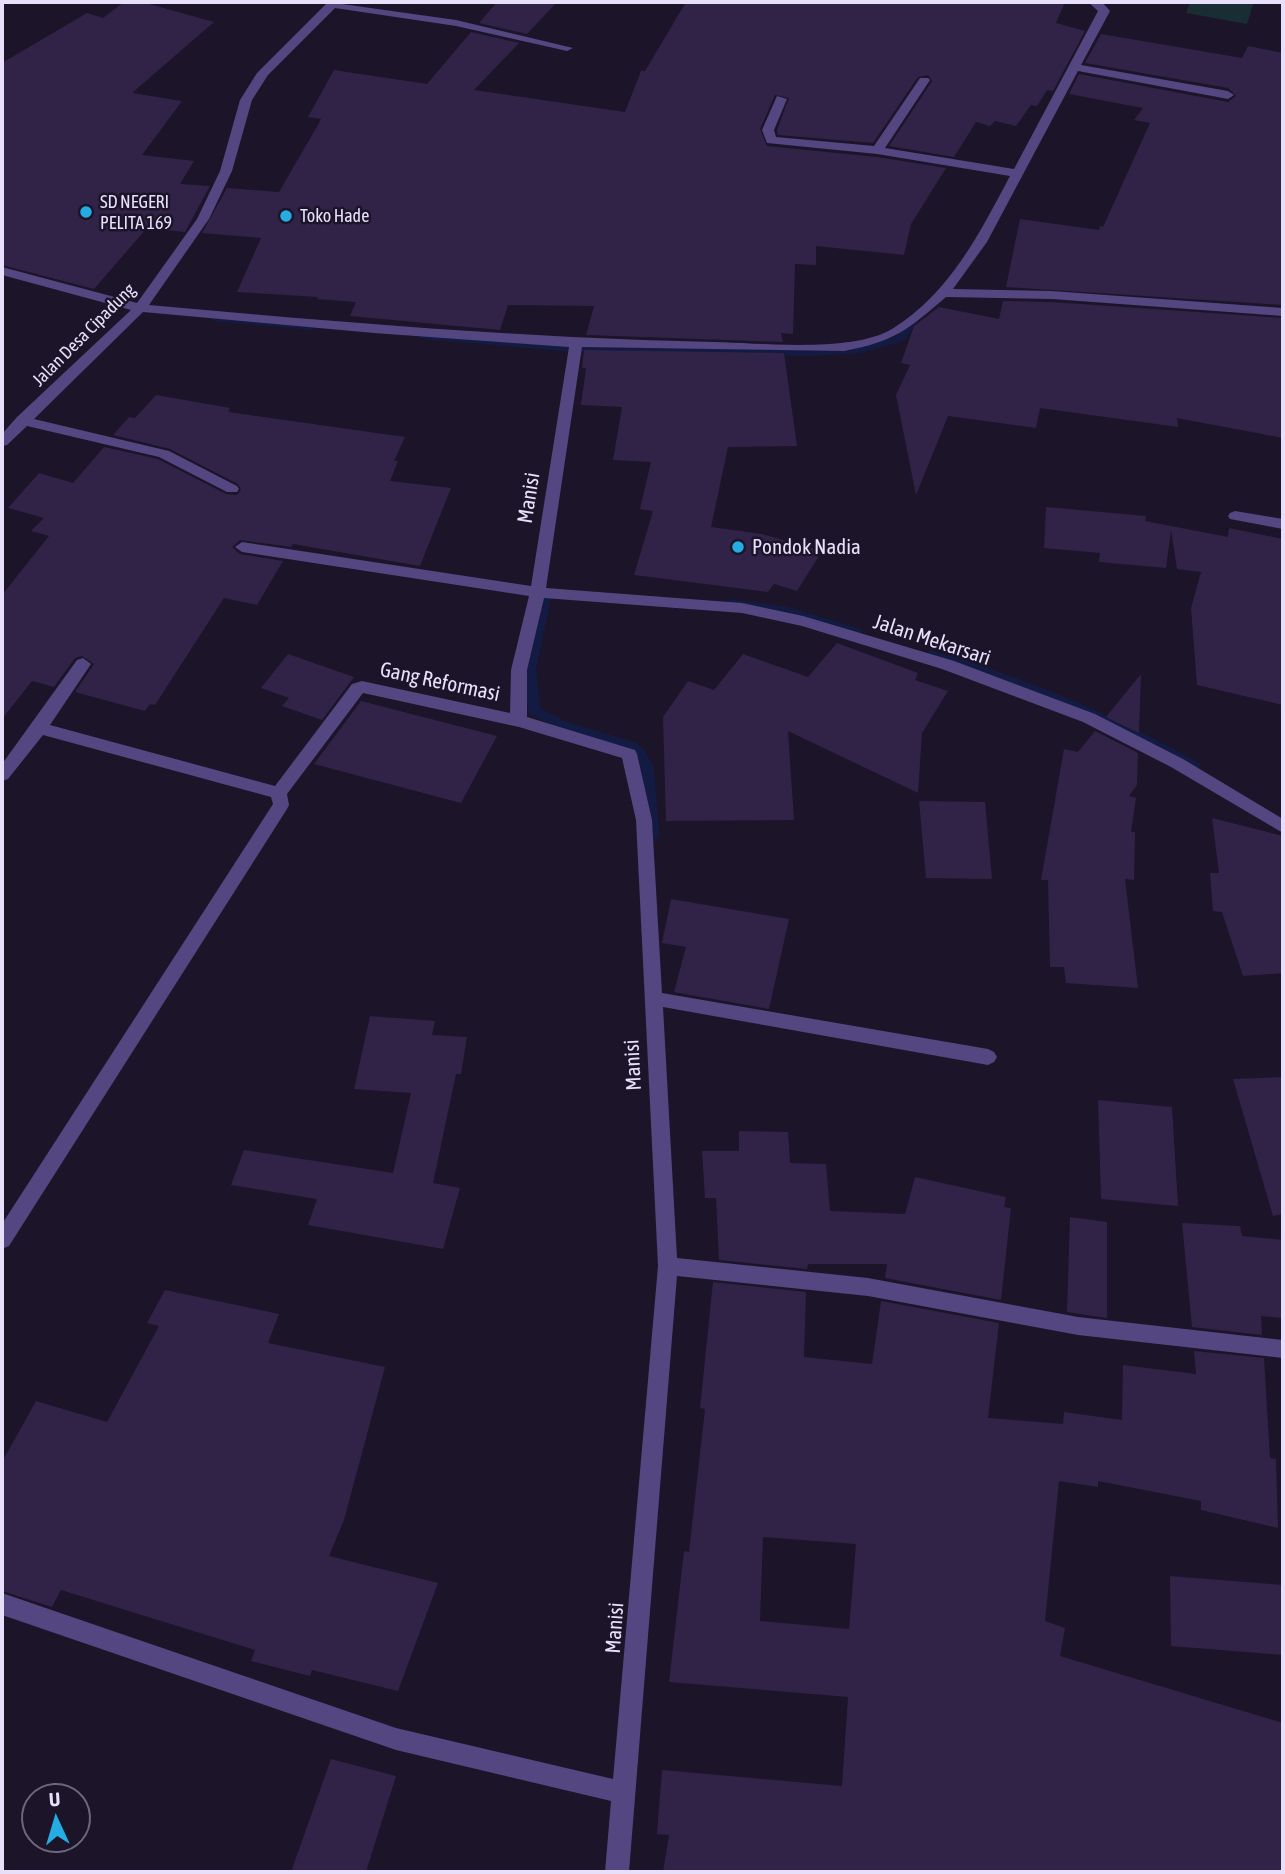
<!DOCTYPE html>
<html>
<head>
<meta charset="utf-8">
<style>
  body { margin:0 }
  #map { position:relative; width:1285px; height:1874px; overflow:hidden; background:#1c1428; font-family:"Asap Condensed",sans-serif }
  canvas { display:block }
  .frame { position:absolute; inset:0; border:4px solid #e8e0fb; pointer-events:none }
  .north { position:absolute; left:21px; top:1783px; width:70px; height:70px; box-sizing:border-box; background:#1c1428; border:2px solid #6e667c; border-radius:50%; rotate:356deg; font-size:19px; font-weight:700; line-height:28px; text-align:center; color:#e8e0fb }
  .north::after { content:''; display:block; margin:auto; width:24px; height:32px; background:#25ace2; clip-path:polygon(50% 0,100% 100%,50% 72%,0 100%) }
</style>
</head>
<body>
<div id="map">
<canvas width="1285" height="1874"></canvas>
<div class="frame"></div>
<div class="north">U</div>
</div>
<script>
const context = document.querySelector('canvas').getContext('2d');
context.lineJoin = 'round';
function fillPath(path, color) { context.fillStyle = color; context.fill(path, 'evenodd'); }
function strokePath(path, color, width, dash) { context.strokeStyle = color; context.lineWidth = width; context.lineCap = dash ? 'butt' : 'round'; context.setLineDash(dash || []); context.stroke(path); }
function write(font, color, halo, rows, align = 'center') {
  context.font = font + ' "Asap Condensed",sans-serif'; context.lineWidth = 5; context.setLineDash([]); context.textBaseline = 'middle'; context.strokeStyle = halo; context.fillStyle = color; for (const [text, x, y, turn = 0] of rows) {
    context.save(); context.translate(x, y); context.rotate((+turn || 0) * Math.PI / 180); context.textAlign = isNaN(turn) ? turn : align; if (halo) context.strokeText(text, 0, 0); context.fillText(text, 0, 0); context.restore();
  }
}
fillPath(new Path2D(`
  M1190,2H1254L1247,24L1186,13Z`), '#182e32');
fillPath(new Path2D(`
  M334,2H343L338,5Z
  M919,309L924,312L904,341L861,353L814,356L574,352L423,339L418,336L423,333L574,346L814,350L860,347L896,337L915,310Z
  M217,316L312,324L317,327L312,330L213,321V317Z
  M546,589L552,593L536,670L540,708L565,721L634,742L644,749L654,768L659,834L657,838L652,839L645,834L640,768L634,755L624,748L555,727L529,713L528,710L524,670L540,593Z
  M730,599L788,607L861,629L863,632L857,636L787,615L726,606L724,603L726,600Z
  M930,650C1024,677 1113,714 1199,763L1201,766L1194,771L1189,769C1105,721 1018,685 926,657L924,654Z`), '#131b43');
fillPath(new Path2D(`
  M124,2H142L214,22L132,93L182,101L142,155L194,161L180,184L210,186L185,232L147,228L94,289L2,265V63L87,13L103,18Z
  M497,2H557L527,34L479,23Z
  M686,2H1065L1056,23L1085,31L1053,91L1047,90L1037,106L1031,105L1016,126L995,121L990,126L976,122L954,157L889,146L932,81L928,75L918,77L873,143L778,135L777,130L789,98L775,95L760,129L767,146L877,157L946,168L911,224L904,255L816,246V265L795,264L793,334L781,333L783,342L586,335L594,306L508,305L500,330L350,316L356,302L317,299L318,297L237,292L261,238L202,233L227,188L279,192L319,123L321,119L308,117L334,70L427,84L471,32L519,43L474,90L625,112L641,71H645Z
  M1101,34L1242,58L1248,46L1283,53V305L1006,287L1020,219L1099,230L1100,226L1103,227L1150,123L1134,120L1143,108L1069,94L1079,74L1228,102L1236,96L1228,88L1085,63Z
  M1003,301L1052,302L1283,318V438L1177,418L1178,427L1040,408L1036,428L948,416L916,495L896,395L910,365L901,363L914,326L939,307L999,319Z
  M584,350L784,353L797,446L728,447L711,527L762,534L822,551L797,591L774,584L768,592L634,575L653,511L640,509L651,462L613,460L622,407L581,405L586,368H582Z
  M156,395L230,408L228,412L405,437L394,461H398L390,481L451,488L420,566L293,544L291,547L240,540L232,547L240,554L283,561L257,605L224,598L155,705L150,704L145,711L75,692L94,664L82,656L75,658L54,687L32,681L2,719V595L49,536L31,531L44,518L8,508L39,473L73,483L104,447L158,459L226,494L237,495L241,490L238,484L170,449L113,435L129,417L135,418Z
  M1046,507L1146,516L1145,521L1228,537L1229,528L1283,539V705L1197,685L1191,608L1201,572L1177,569L1171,530L1166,568L1099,562L1100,553L1044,548Z
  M837,643L918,673L915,680L948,691L922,733L918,793L788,731L794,820L666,821L663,717L688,681L714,690L743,654L808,677Z
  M288,654L354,677L322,720L282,706L289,698L261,688Z
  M1141,674L1139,733L1106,717Z
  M361,701L497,736L461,803L314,764Z
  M1095,731L1138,753L1137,785L1129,796L1136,798L1131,832H1135L1134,880L1125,879L1138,988L1066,983L1064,967H1050L1048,880H1041L1064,749L1078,752Z
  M919,801L985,802L992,879L926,878Z
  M1212,818L1283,836V973L1243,976L1222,912L1213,911L1210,873H1219Z
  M671,899L789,919L769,1009L674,992L686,947L662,943Z
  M370,1016L435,1021L432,1035L467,1037L461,1074H456L433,1183L460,1188L443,1249L308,1225L317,1199L231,1185L244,1150L393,1173L411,1093L354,1089Z
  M1283,1077V1214L1273,1216L1233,1079Z
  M1098,1100L1172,1107L1178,1206L1101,1199Z
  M739,1131L788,1132L790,1163L826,1164L830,1211L905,1214L915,1177L1006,1197L1004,1207L1011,1208L1001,1300L885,1278L887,1264H808L807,1269L719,1260L716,1198H705L702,1151H739Z
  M1070,1217L1107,1222V1318L1067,1312Z
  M1182,1223L1240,1226L1242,1236L1283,1240V1318L1261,1316L1262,1335L1192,1327Z
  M713,1282L806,1292L804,1357L872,1364L881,1301L999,1323L988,1418L1063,1424L1064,1412L1122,1420L1123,1365L1196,1374L1194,1351L1264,1358L1270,1458L1276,1459L1278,1528L1201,1510V1501L1098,1481V1487L1059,1481L1045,1621L1065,1628L1060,1656L1283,1723V1872H663L669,1835L657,1834L662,1770L842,1786L848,1697L669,1682L684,1551L689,1552L705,1409L700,1408ZM763,1537L856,1544L849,1629L760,1621Z
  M165,1290L279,1314L268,1343L385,1367L344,1520L329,1556L438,1583L398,1691L312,1670L310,1676L251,1661L255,1650L61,1590L52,1607L2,1591V1462L36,1401L107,1422L159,1326L147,1323Z
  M1170,1576L1283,1585V1655L1171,1646Z
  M331,1759L396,1776L366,1872H291Z`), '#312347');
fillPath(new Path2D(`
  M328,2L456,20L573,48L567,51L456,26L335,8L268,75L252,100L232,171L209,219L149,305C337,322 525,338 714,342C761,343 852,353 892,329C950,293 979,234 1010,176L877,154L767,143L762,130L777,96L787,99L774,130L776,137L874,146L920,78H928L930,80L885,148L1014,169L1098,11L1088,2H1102L1110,11L1081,65L1228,91L1234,95L1228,99L1078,71L987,242L953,289L1052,291L1283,308V316L1052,299L946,297C907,330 896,341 844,351L582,347L546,588L742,603L803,616L954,661L1095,714L1183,759L1283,819V833L1171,767L1083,722L942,669L802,626L742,613L544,598L527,670V717L635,750L637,754L652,820L662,993L988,1049L994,1052L997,1057L994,1062L988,1065L663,1007L677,1258L868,1278L1078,1317L1283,1340V1358L1078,1335L868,1296L677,1276L629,1872H605L611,1801L396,1750L2,1615V1593L396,1728L613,1779L658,1266L636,820L622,758L519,727L363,693L287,794L289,805L287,809L9,1246L2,1249V1224L273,804L271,797L43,735L8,779L2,781V764L77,660L83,658L91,664L50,725L275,786L352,684L362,681L510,713L511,670L529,596L242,552L235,547L242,542L531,586L569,347L374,333L143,312L34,419L169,451L237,486L239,489L237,492H227L159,457L27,426L7,445L2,446V434L17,417L131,310L2,275V267L137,303L197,219L220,171L240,100L257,73Z
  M1235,511L1283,519V529L1230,519L1228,516L1230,513Z`), '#534681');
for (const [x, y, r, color] of [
  [86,212,7,"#25ace2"],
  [286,216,7,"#25ace2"],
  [738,547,7,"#25ace2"]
]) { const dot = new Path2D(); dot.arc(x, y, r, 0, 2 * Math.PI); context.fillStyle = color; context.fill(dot); strokePath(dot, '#1c1428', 2.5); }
write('18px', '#e8e0fb', '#1c1428', [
  ["SD NEGERI",100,202],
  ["PELITA 169",100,223],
  ["Toko Hade",300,216]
], 'left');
write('18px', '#e8e0fb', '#1c1428', [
  ["Jalan Desa Cipadung",84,335,-45]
]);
write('21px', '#e8e0fb', '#1c1428', [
  ["Manisi",529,498,-81],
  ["Jalan Mekarsari",932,640,18],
  ["Gang Reformasi",440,682,12],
  ["Manisi",633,1065,-93],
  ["Manisi",615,1628,-86]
]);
write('21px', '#e8e0fb', '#1c1428', [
  ["Pondok Nadia",752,547]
], 'left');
</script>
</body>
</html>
